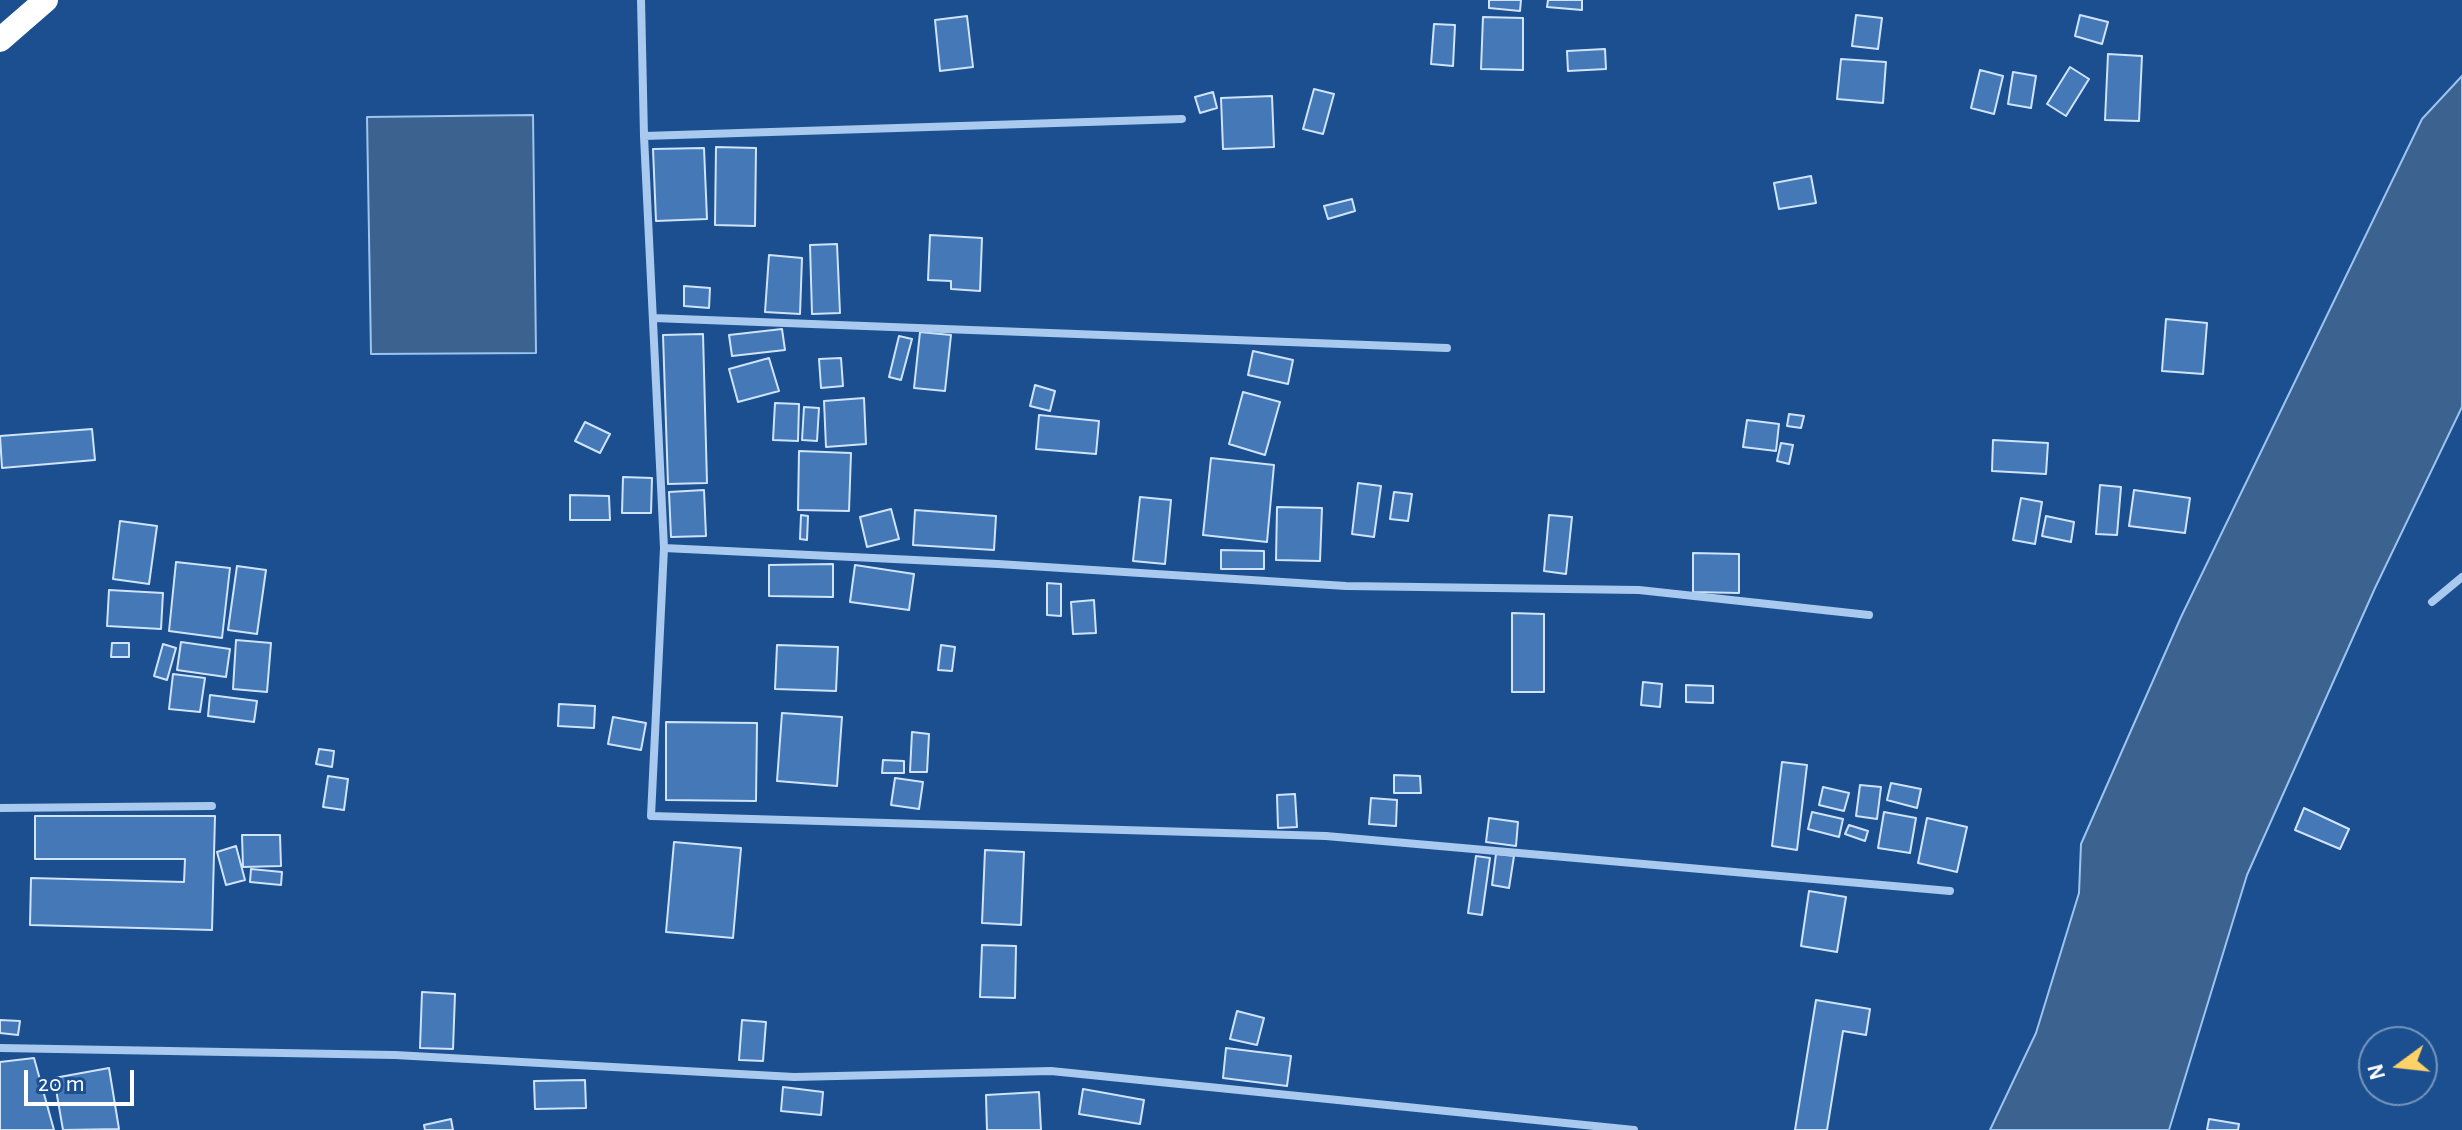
<!DOCTYPE html>
<html>
<head>
<meta charset="utf-8">
<style>
  body { margin:0 }
  #map { position:relative; width:2462px; height:1130px; overflow:hidden; background:#1b4f8f; font-family:"Alegreya Sans",sans-serif }
  canvas { display:block }
  .north { position:absolute; left:2358px; top:1026px; width:80px; height:80px; box-sizing:border-box; background:#1b4f8f; border:2px solid #7695bc; border-radius:50%; rotate:255deg; font-size:22px; font-weight:700; line-height:32px; text-align:center; color:#fff }
  .north::after { content:''; display:block; margin:auto; width:28px; height:36px; background:#ffd166; clip-path:polygon(50% 0,100% 100%,50% 72%,0 100%) }
  .scale { position:absolute; left:24px; top:1070px; width:110px; height:36px; box-sizing:border-box; border:4px solid #fff; border-top:0; padding-left:10px; font-size:24px; line-height:28px; white-space:nowrap; color:#fff; -webkit-text-stroke:6px #1b4f8f; paint-order:stroke }
</style>
</head>
<body>
<div id="map">
<canvas width="2462" height="1130"></canvas>
<div class="north">N</div>
<div class="scale">20 m</div>
</div>
<script>
const context = document.querySelector('canvas').getContext('2d');
context.lineJoin = 'round';
function fillPath(path, color) { context.fillStyle = color; context.fill(path, 'evenodd'); }
function strokePath(path, color, width, dash) { context.strokeStyle = color; context.lineWidth = width; context.lineCap = dash ? 'butt' : 'round'; context.setLineDash(dash || []); context.stroke(path); }
const water = new Path2D(`
  M2462,76V407L2375,588L2247,875L2169,1130H1990L2036,1033L2079,893L2081,844L2181,617L2422,119Z
  M533,115L536,353L371,354L367,117Z`);
fillPath(water, '#3c6290');
strokePath(water, '#9cc4f0', 2);
const building = new Path2D(`
  M1489,0H1521L1520,11L1489,8Z
  M1548,0H1582V10L1547,7Z
  M1856,15L1882,18L1878,49L1852,46Z
  M2080,15L2108,22L2102,44L2075,36Z
  M967,16L973,67L940,71L935,20Z
  M1483,17L1523,18V70L1481,69Z
  M1434,24L1455,25L1453,66L1431,64Z
  M1605,49L1606,69L1568,71L1567,51Z
  M2108,54L2142,56L2139,121L2105,120Z
  M1841,59L1886,62L1883,103L1837,99Z
  M2070,67L2089,79L2066,116L2047,104Z
  M1980,70L2003,76L1994,114L1971,108Z
  M2013,72L2036,76L2031,108L2008,104Z
  M1314,89L1334,94L1323,134L1303,129Z
  M1213,92L1217,108L1200,113L1195,97Z
  M1272,96L1274,147L1223,149L1221,98Z
  M716,147L756,148L755,226L715,225Z
  M704,148L707,219L656,221L653,149Z
  M1811,176L1816,203L1779,209L1774,183Z
  M1352,199L1355,211L1328,219L1324,206Z
  M930,235L982,238L980,291L951,289V281L928,280Z
  M837,244L840,313L812,314L810,245Z
  M769,255L802,258L800,314L765,312Z
  M684,286L710,288L709,308L684,306Z
  M2166,319L2207,323L2203,374L2162,371Z
  M782,329L785,350L732,356L729,335Z
  M920,332L951,335L945,391L914,388Z
  M703,334L707,483L668,484L663,335Z
  M899,336L912,339L901,380L889,377Z
  M1253,351L1293,360L1288,384L1248,375Z
  M769,358L779,391L738,402L729,369Z
  M841,358L843,386L821,388L819,359Z
  M1035,385L1055,391L1050,411L1030,406Z
  M1243,392L1280,402L1265,455L1229,444Z
  M864,398L866,444L826,447L824,401Z
  M775,403L799,404L798,441L773,440Z
  M804,407L819,408L817,441L802,440Z
  M1789,414L1804,416L1801,428L1787,426Z
  M1039,415L1099,421L1096,454L1036,449Z
  M1747,420L1779,424L1776,451L1743,447Z
  M585,422L610,434L600,453L575,441Z
  M92,429L95,460L2,468L0,436Z
  M1993,440L2048,443L2046,474L1992,471Z
  M1781,443L1793,445L1789,464L1777,461Z
  M799,451L851,453L849,511L798,510Z
  M1211,458L1274,465L1267,542L1203,535Z
  M623,477L652,478L651,513H622Z
  M1358,483L1381,486L1374,537L1352,534Z
  M2100,485L2121,487L2117,535L2096,534Z
  M704,490L706,536L671,537L669,492Z
  M2134,490L2190,498L2185,533L2129,526Z
  M1394,492L1412,494L1408,521L1390,519Z
  M570,495L609,496L610,520H570Z
  M1140,497L1171,500L1165,564L1133,561Z
  M2021,498L2042,502L2035,544L2013,540Z
  M1277,507L1322,508L1320,561L1276,560Z
  M891,509L899,539L867,547L860,517Z
  M915,510L996,516L994,550L913,545Z
  M801,515L808,516L807,540L800,539Z
  M1549,515L1572,517L1566,574L1544,571Z
  M2046,516L2074,522L2071,542L2042,536Z
  M120,521L157,526L149,584L113,579Z
  M1221,550L1264,551V569H1221Z
  M1693,553L1739,554V593L1693,592Z
  M176,562L230,568L222,638L169,631Z
  M833,564V597L769,596V565Z
  M855,565L914,574L909,610L850,602Z
  M237,566L266,570L257,634L228,630Z
  M1047,583L1061,584V616L1047,615Z
  M109,590L163,593L161,629L107,626Z
  M1094,600L1096,633L1073,634L1071,602Z
  M1512,613L1544,614V692H1512Z
  M236,640L271,643L267,692L233,689Z
  M181,642L230,649L226,677L177,670Z
  M112,643H129V657H111Z
  M163,644L176,648L167,680L154,676Z
  M777,645L838,647L836,691L775,689Z
  M941,645L955,647L952,671L938,670Z
  M173,674L205,678L200,712L169,709Z
  M1643,682L1662,684L1660,707L1641,705Z
  M1686,685L1713,686V703L1686,702Z
  M210,695L257,701L254,722L208,716Z
  M559,704L595,706L594,728L558,726Z
  M782,713L842,717L837,786L777,781Z
  M613,717L646,723L641,750L608,744Z
  M666,722L757,723L756,801L666,800Z
  M912,732L929,734L927,772H910Z
  M319,749L334,751L332,767L316,764Z
  M883,760L904,761V773H882Z
  M1782,762L1807,765L1797,850L1772,846Z
  M1394,775L1420,776L1421,793H1394Z
  M328,776L348,779L344,810L323,807Z
  M895,778L923,782L919,809L891,805Z
  M1891,783L1921,789L1917,808L1887,800Z
  M1860,785L1881,787L1877,819L1856,816Z
  M1823,787L1849,793L1844,811L1819,805Z
  M1295,794L1297,827L1278,828L1277,795Z
  M1371,798L1397,800L1396,826L1369,824Z
  M2304,808L2349,829L2340,849L2295,830Z
  M1812,812L1843,819L1839,837L1808,829Z
  M1884,812L1916,818L1910,853L1878,848Z
  M35,816H215L212,930L30,925L31,878L184,882L185,859H35Z
  M1489,818L1518,822L1516,846L1486,842Z
  M1927,818L1967,827L1957,872L1918,863Z
  M1849,825L1868,831L1865,841L1845,834Z
  M242,835H280L281,866L243,867Z
  M674,842L741,848L733,938L666,932Z
  M236,846L245,880L226,885L217,852Z
  M985,850L1024,852L1021,925L982,923Z
  M1496,854L1514,856L1509,888L1492,885Z
  M1476,856L1490,858L1482,915L1468,913Z
  M251,869L282,872L281,885L250,882Z
  M1809,891L1846,897L1837,952L1801,946Z
  M982,945L1016,946L1015,998L980,997Z
  M422,992L455,994L453,1049L420,1048Z
  M1816,1000L1870,1009L1866,1035L1843,1031L1827,1130H1795Z
  M1237,1011L1264,1018L1257,1045L1230,1039Z
  M0,1020L20,1021L18,1035L0,1033Z
  M742,1020L766,1022L763,1061L739,1060Z
  M1226,1048L1291,1056L1287,1086L1223,1078Z
  M34,1058L54,1130H0V1062Z
  M109,1068L119,1129L63,1130L54,1078Z
  M585,1080L586,1108L535,1109L534,1081Z
  M783,1087L823,1092L821,1115L781,1111Z
  M1083,1089L1144,1100L1140,1124L1079,1114Z
  M1039,1092L1041,1130H987L986,1095Z
  M451,1119L453,1130H425L424,1125Z
  M2209,1119L2239,1124L2238,1130H2207Z`);
fillPath(building, '#4478b7');
strokePath(building, '#cfe3fa', 2);
strokePath(new Path2D(`
  M641,0L644,136L664,548L998,564L1346,586L1639,590L1869,615
  M644,136L1182,119
  M653,318L1447,348
  M664,548L651,816L1326,836L1950,891
  M2432,602L2462,577
  M0,808L212,806
  M0,1048L395,1055L794,1077L1051,1071L1634,1130`), '#a9c9ee', 8);
strokePath(new Path2D(`
  M0,40L46,0`), '#fff', 24);
</script>
</body>
</html>
